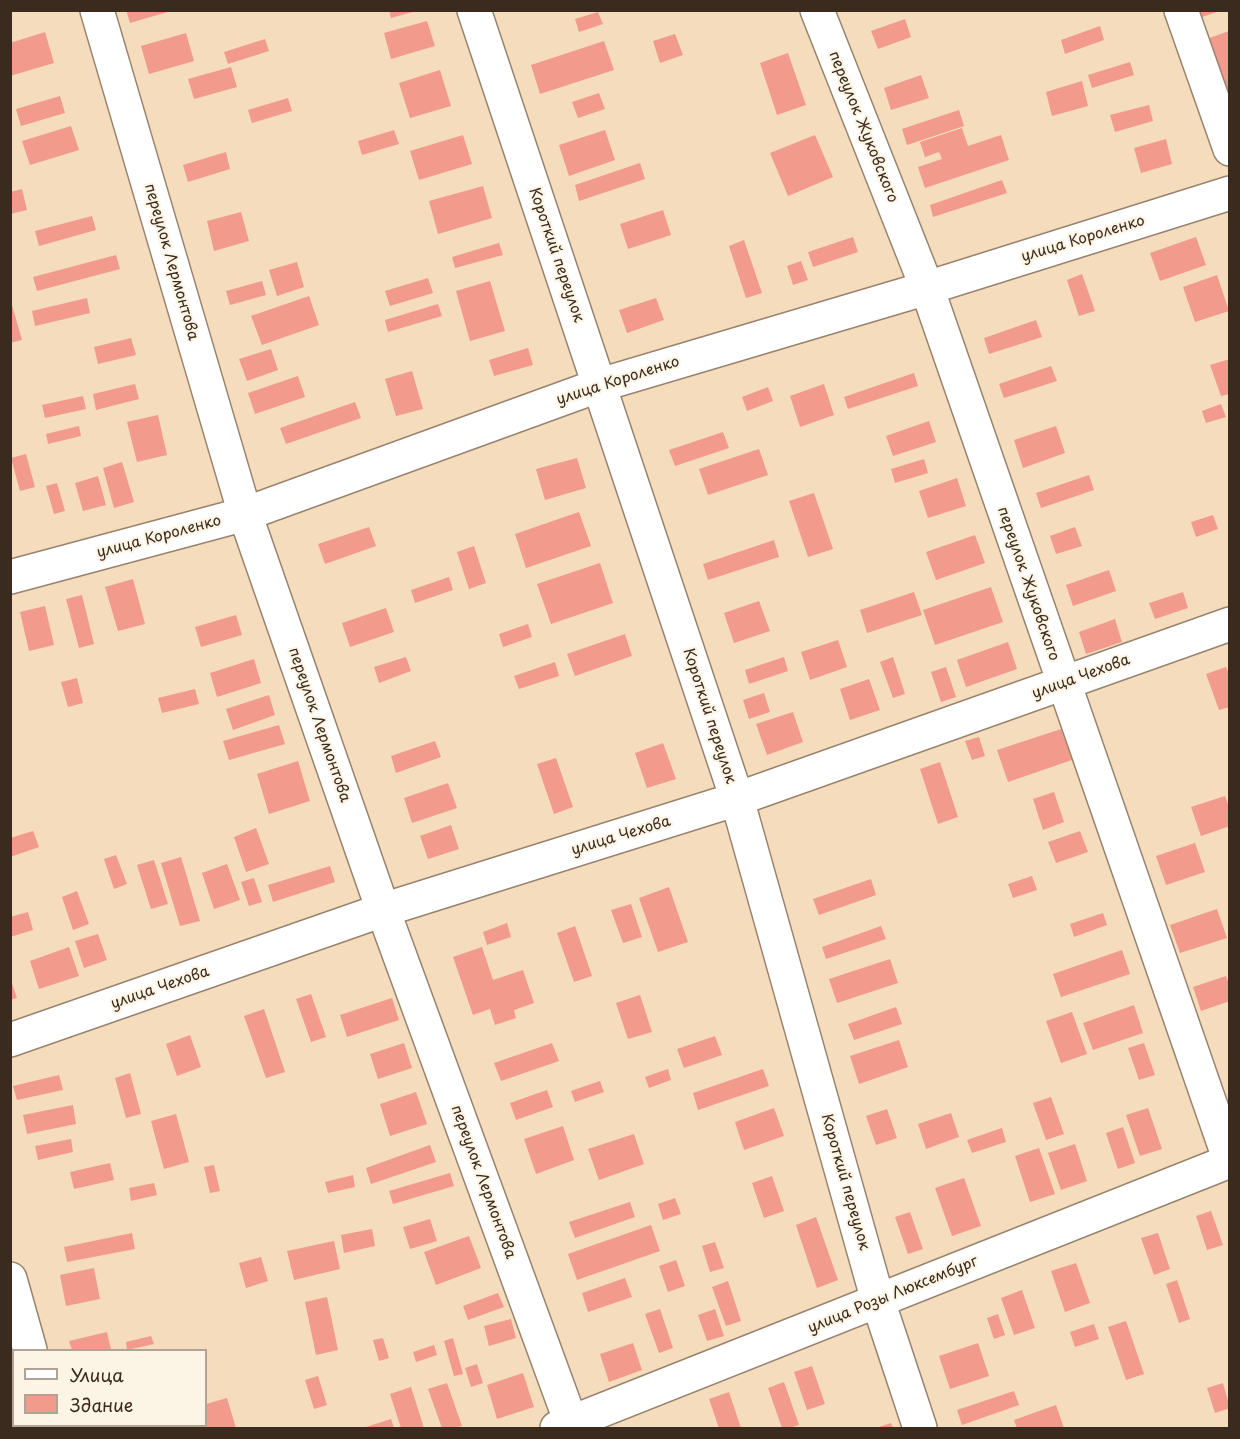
<!DOCTYPE html>
<html>
<head>
<meta charset="utf-8">
<style>
  body { margin:0 }
  #map { position:relative; width:1240px; height:1439px; overflow:hidden; background:#f4dcbd; font-family:"Playpen Sans",sans-serif }
  canvas { display:block }
  .frame { position:absolute; inset:0; border:12px solid #3b2a1e; pointer-events:none }
  .legend { position:absolute; left:12px; top:1349px; width:195px; height:78px; box-sizing:border-box; background:#fcf5e5; border:2px solid #afa495; margin:0; padding:8px 10px; list-style:none; font-size:18px; color:#3b2a1e }
  .legend li { display:flex; align-items:center; gap:12px; height:30px }
  .legend b { width:30px; border:2px solid #afa495 }
</style>
</head>
<body>
<div id="map">
<canvas width="1240" height="1439"></canvas>
<div class="frame"></div>
<ul class="legend">
<li><b style="height:8px;background:#fff"></b>Улица</li>
<li><b style="height:16px;background:#f29a8b"></b>Здание</li>
</ul>
</div>
<script>
const context = document.querySelector('canvas').getContext('2d');
context.lineJoin = 'round';
function fillPath(path, color) { context.fillStyle = color; context.fill(path, 'evenodd'); }
function strokePath(path, color, width, dash) { context.strokeStyle = color; context.lineWidth = width; context.lineCap = dash ? 'butt' : 'round'; context.setLineDash(dash || []); context.stroke(path); }
function write(font, color, halo, rows, align = 'center') {
  context.font = font + ' "Playpen Sans",sans-serif'; context.lineWidth = 4.5; context.setLineDash([]); context.textBaseline = 'middle'; context.strokeStyle = halo; context.fillStyle = color; for (const [text, x, y, turn = 0] of rows) {
    context.save(); context.translate(x, y); context.rotate((+turn || 0) * Math.PI / 180); context.textAlign = isNaN(turn) ? turn : align; if (halo) context.strokeText(text, 0, 0); context.fillText(text, 0, 0); context.restore();
  }
}
fillPath(new Path2D(`
  M126,10H170L171,11L130,23Z
  M389,10H415L416,11L391,18Z
  M1200,10H1220V11L1202,17Z
  M598,12L603,24L579,32L575,19Z
  M905,19L911,37L878,49L871,31Z
  M427,21L435,46L391,59L384,33Z
  M1100,26L1104,40L1065,54L1061,40Z
  M1229,31L1230,33V100L1204,40Z
  M45,32L54,63L10,76V43Z
  M186,33L194,61L149,74L141,46Z
  M675,34L683,55L660,63L653,41Z
  M265,39L269,51L228,64L224,52Z
  M604,41L614,70L540,94L531,65Z
  M788,53L806,105L777,115L760,63Z
  M1130,62L1134,75L1092,88L1088,75Z
  M231,67L237,87L194,99L188,79Z
  M440,70L451,106L410,118L399,83Z
  M921,75L929,98L891,110L884,88Z
  M1082,81L1088,106L1052,116L1046,92Z
  M599,93L605,109L578,118L572,102Z
  M60,96L65,113L21,126L16,109Z
  M288,98L292,111L252,123L248,110Z
  M1149,105L1153,121L1115,132L1110,115Z
  M959,110L964,126L907,145L902,129Z
  M71,126L79,150L30,165L22,141Z
  M962,128L968,146L1001,135L1009,160L925,188L918,167L942,159L939,152L925,157L920,142Z
  M394,130L399,144L362,155L358,141Z
  M605,130L615,160L569,176L559,145Z
  M463,135L472,164L419,180L410,151Z
  M815,135L833,177L788,196L770,153Z
  M1166,139L1172,164L1141,173L1134,148Z
  M226,152L230,169L188,182L183,165Z
  M640,163L645,179L579,201L575,185Z
  M1002,180L1007,193L933,217L930,205Z
  M483,186L492,218L438,234L429,201Z
  M22,189L27,210L10,214V192Z
  M663,210L671,235L628,249L620,224Z
  M241,212L249,241L214,251L207,221Z
  M92,216L96,230L39,246L35,231Z
  M853,237L858,252L813,267L808,252Z
  M1196,237L1206,265L1160,281L1150,253Z
  M744,240L762,293L746,298L729,246Z
  M499,243L503,255L455,268L452,257Z
  M116,255L120,269L37,291L33,277Z
  M801,261L808,280L793,285L787,266Z
  M297,262L304,287L277,296L269,270Z
  M1082,274L1095,311L1079,316L1067,280Z
  M1217,275L1229,311L1195,322L1183,287Z
  M428,278L433,293L390,306L385,291Z
  M262,281L266,295L230,305L226,291Z
  M490,281L505,331L470,341L456,291Z
  M309,296L319,325L262,345L251,316Z
  M10,298L22,340L10,343Z
  M87,298L90,313L35,326L32,311Z
  M656,298L664,320L627,333L619,310Z
  M438,304L442,316L388,332L385,320Z
  M1036,320L1042,337L989,354L984,338Z
  M131,338L136,355L98,364L94,347Z
  M528,348L533,365L494,376L489,360Z
  M271,349L278,370L247,381L239,359Z
  M1230,359V394L1221,396L1210,365Z
  M1051,366L1057,381L1004,398L999,384Z
  M412,371L423,409L396,416L385,379Z
  M914,373L918,386L848,409L844,397Z
  M298,376L305,397L255,414L248,393Z
  M135,384L139,399L96,410L93,394Z
  M824,384L834,415L800,427L790,396Z
  M768,387L773,401L747,411L742,397Z
  M83,396L86,409L45,418L42,405Z
  M355,402L361,418L286,444L280,428Z
  M1221,404L1226,417L1206,423L1202,411Z
  M158,415L167,455L137,462L127,422Z
  M929,421L936,442L893,456L886,436Z
  M79,426L81,436L48,444L46,434Z
  M1056,426L1065,453L1023,468L1014,440Z
  M723,432L729,448L675,466L669,450Z
  M759,449L768,475L708,495L699,469Z
  M26,454L35,487L20,491L11,458Z
  M577,458L586,488L545,500L536,469Z
  M924,459L928,473L895,483L891,469Z
  M122,462L134,502L114,508L103,468Z
  M1089,475L1094,490L1041,508L1036,493Z
  M98,476L106,505L83,511L75,483Z
  M957,478L966,506L928,518L919,491Z
  M57,483L65,511L54,514L46,486Z
  M814,493L833,549L808,557L789,501Z
  M579,512L591,546L526,568L515,534Z
  M1213,515L1218,529L1196,537L1191,522Z
  M369,527L376,546L325,564L318,544Z
  M1075,527L1082,546L1056,554L1050,536Z
  M975,535L985,563L936,580L926,552Z
  M774,540L779,557L708,580L703,564Z
  M474,546L486,583L469,589L457,552Z
  M600,563L613,603L551,624L537,584Z
  M1109,570L1116,591L1073,606L1066,585Z
  M449,577L453,590L415,603L411,590Z
  M133,579L145,624L118,631L105,587Z
  M991,587L1003,622L935,645L923,610Z
  M914,592L922,615L867,633L860,610Z
  M1183,592L1188,608L1155,619L1149,603Z
  M82,595L94,644L79,648L66,599Z
  M759,601L770,631L734,643L724,613Z
  M45,606L54,645L29,651L20,612Z
  M386,608L394,632L350,647L342,623Z
  M236,615L242,635L201,647L195,627Z
  M1115,619L1122,642L1086,654L1079,632Z
  M528,624L532,637L503,647L499,634Z
  M625,634L632,656L575,676L567,654Z
  M838,640L847,667L810,680L801,652Z
  M1008,642L1017,669L966,687L957,660Z
  M406,657L411,671L379,683L374,667Z
  M784,657L788,671L749,684L745,670Z
  M893,657L905,694L893,698L880,662Z
  M254,659L261,683L217,697L210,673Z
  M555,662L559,676L519,689L514,676Z
  M946,667L956,697L941,702L931,672Z
  M1226,667L1230,676V707L1219,710L1206,674Z
  M77,678L83,703L68,707L61,682Z
  M869,679L880,710L850,720L840,689Z
  M195,689L199,704L162,713L158,698Z
  M764,693L770,712L749,719L743,700Z
  M269,695L275,715L233,730L226,709Z
  M793,712L803,742L767,755L756,724Z
  M279,725L285,744L229,760L223,741Z
  M1061,729L1072,760L1008,782L997,750Z
  M979,737L985,756L972,760L965,741Z
  M435,741L441,757L396,773L391,756Z
  M663,743L676,779L647,788L635,753Z
  M556,758L573,807L554,814L537,764Z
  M298,761L310,801L269,814L257,774Z
  M940,762L958,817L938,824L920,769Z
  M448,783L457,808L412,823L404,798Z
  M1054,792L1064,822L1043,830L1033,799Z
  M1225,796L1230,809V826L1201,836L1191,807Z
  M451,825L459,849L428,859L420,836Z
  M256,828L269,864L246,872L234,837Z
  M33,831L39,847L10,857V838Z
  M1080,831L1088,852L1056,863L1048,842Z
  M1195,843L1205,872L1166,885L1156,856Z
  M116,855L127,884L114,889L104,859Z
  M181,857L200,921L180,926L161,863Z
  M154,860L168,904L151,909L137,865Z
  M227,864L240,900L214,909L202,873Z
  M330,866L335,882L273,902L268,885Z
  M1032,876L1037,890L1013,898L1008,884Z
  M254,878L262,902L249,906L241,882Z
  M871,879L876,895L819,915L813,899Z
  M669,887L688,942L658,952L639,898Z
  M77,891L89,924L73,930L62,897Z
  M631,904L642,937L623,943L611,910Z
  M1217,909L1227,938L1180,953L1170,925Z
  M28,912L33,930L10,937V917Z
  M1103,913L1107,925L1074,937L1070,924Z
  M507,923L511,937L487,945L483,932Z
  M575,926L592,976L574,982L557,933Z
  M881,926L886,939L826,959L822,947Z
  M98,934L107,960L84,968L75,941Z
  M69,947L79,976L39,989L30,961Z
  M482,947L493,980L523,970L534,1003L514,1010L516,1018L495,1025L490,1009L473,1015L453,957Z
  M1122,950L1130,974L1061,997L1053,974Z
  M890,959L898,983L837,1003L829,979Z
  M1226,976L1230,987V1001L1201,1011L1193,987Z
  M10,978L17,998L10,1000Z
  M311,994L326,1037L311,1042L296,999Z
  M640,995L652,1032L628,1039L616,1003Z
  M392,998L399,1020L347,1037L340,1015Z
  M1134,1005L1143,1033L1093,1050L1083,1023Z
  M896,1007L902,1024L854,1040L848,1024Z
  M264,1009L285,1072L266,1078L244,1016Z
  M1072,1012L1087,1054L1061,1063L1046,1021Z
  M190,1035L201,1067L177,1076L166,1044Z
  M715,1036L722,1055L684,1068L677,1049Z
  M899,1040L908,1067L859,1084L850,1056Z
  M404,1043L412,1068L378,1079L370,1054Z
  M552,1043L559,1061L501,1081L494,1063Z
  M1144,1043L1155,1075L1139,1080L1128,1048Z
  M668,1069L671,1080L649,1088L645,1077Z
  M763,1069L769,1086L698,1110L693,1093Z
  M130,1073L141,1114L126,1118L115,1078Z
  M59,1075L63,1090L17,1100L13,1086Z
  M600,1081L604,1092L575,1102L571,1091Z
  M547,1090L553,1107L516,1120L510,1103Z
  M416,1092L427,1124L390,1136L380,1104Z
  M1051,1097L1064,1134L1046,1140L1033,1103Z
  M73,1105L76,1124L27,1134L23,1115Z
  M774,1108L784,1136L744,1150L735,1122Z
  M1148,1108L1162,1149L1140,1156L1126,1115Z
  M887,1109L897,1138L876,1145L866,1116Z
  M951,1113L959,1137L926,1149L918,1124Z
  M176,1114L189,1162L164,1169L151,1121Z
  M563,1126L574,1160L536,1174L524,1139Z
  M1123,1127L1135,1163L1118,1169L1106,1133Z
  M1002,1128L1006,1142L972,1153L967,1140Z
  M634,1134L644,1164L599,1180L588,1149Z
  M71,1139L73,1152L38,1160L35,1146Z
  M1075,1144L1087,1181L1061,1190L1048,1153Z
  M430,1145L436,1162L371,1184L366,1168Z
  M1039,1148L1055,1194L1030,1202L1015,1156Z
  M110,1163L114,1180L74,1189L70,1172Z
  M214,1165L220,1191L210,1193L204,1167Z
  M450,1173L454,1186L393,1204L389,1191Z
  M353,1175L355,1187L328,1193L325,1182Z
  M772,1176L784,1211L764,1218L752,1183Z
  M964,1178L981,1226L952,1236L935,1188Z
  M154,1183L157,1195L131,1201L129,1188Z
  M675,1198L681,1214L663,1220L658,1204Z
  M630,1202L635,1217L575,1238L569,1222Z
  M1211,1211L1223,1245L1207,1250L1196,1216Z
  M910,1212L923,1249L908,1254L895,1217Z
  M816,1217L838,1280L817,1288L796,1225Z
  M430,1219L437,1241L410,1249L403,1227Z
  M651,1225L660,1251L577,1280L568,1254Z
  M372,1229L375,1246L344,1253L341,1235Z
  M132,1233L135,1249L67,1262L64,1247Z
  M1158,1233L1170,1269L1154,1275L1141,1238Z
  M469,1236L481,1268L436,1285L424,1252Z
  M334,1241L340,1269L294,1280L287,1251Z
  M715,1242L724,1268L710,1272L702,1246Z
  M261,1257L268,1281L246,1288L239,1263Z
  M676,1260L685,1286L668,1292L659,1266Z
  M1076,1263L1090,1303L1065,1312L1051,1271Z
  M94,1268L100,1299L66,1306L60,1275Z
  M625,1278L632,1297L588,1312L582,1293Z
  M1177,1280L1190,1319L1179,1323L1166,1284Z
  M728,1281L741,1321L726,1326L712,1287Z
  M1022,1290L1035,1328L1014,1335L1001,1298Z
  M498,1293L504,1307L468,1320L463,1306Z
  M327,1297L338,1350L316,1355L305,1302Z
  M660,1309L673,1348L659,1353L645,1314Z
  M715,1309L724,1336L707,1341L698,1315Z
  M998,1314L1005,1335L994,1339L987,1318Z
  M511,1319L516,1338L489,1346L484,1326Z
  M1126,1321L1144,1374L1126,1380L1108,1327Z
  M1094,1324L1099,1339L1075,1347L1070,1332Z
  M107,1332L111,1350H72L69,1341Z
  M151,1336L154,1344L127,1350L126,1342Z
  M383,1338L389,1358L379,1361L373,1340Z
  M453,1338L463,1374L454,1376L444,1341Z
  M633,1343L642,1370L609,1382L600,1354Z
  M978,1343L989,1376L950,1389L939,1356Z
  M434,1345L437,1355L416,1362L413,1352Z
  M477,1364L483,1383L471,1387L465,1368Z
  M812,1366L825,1404L807,1410L794,1372Z
  M523,1373L534,1407L497,1419L487,1385Z
  M318,1376L327,1405L314,1409L305,1380Z
  M784,1382L799,1425L789,1428H782L768,1388Z
  M447,1383L462,1426L453,1428H442L428,1389Z
  M1223,1383L1230,1408L1215,1413L1207,1388Z
  M411,1387L424,1428H401L390,1394Z
  M1014,1391L1019,1405L962,1425L957,1410Z
  M729,1392L741,1428H719L709,1399Z
  M227,1398L236,1428H206V1404Z
  M1056,1405L1064,1428H1017L1014,1420Z
  M391,1419L394,1428H363Z
  M891,1423L893,1428H876Z
  M101,1426H117L118,1428H92Z`), '#f29a8b');
const minor = new Path2D(`
  M97,10L245,514L383,910L573,1428
  M474,10L737,799L878,1301L920,1428
  M1181,10L1230,149
  M10,577L245,514L600,385L927,288L1230,193
  M10,1040L383,910L737,799L1230,624
  M10,1279L30,1350
  M51,1426V1428
  M557,1428L1230,1161L927,288L817,10`);
strokePath(minor, '#98836e', 36);
strokePath(minor, '#fff', 33);
write('15px', '#3b2a1e', '#fcf5e5', [
  ["переулок Жуковского",863,127,68],
  ["улица Короленко",1083,239,-17],
  ["Короткий переулок",556,255,71],
  ["переулок Лермонтова",171,262,74],
  ["улица Короленко",618,381,-18],
  ["улица Короленко",159,537,-15],
  ["переулок Жуковского",1028,584,71],
  ["улица Чехова",1081,677,-20],
  ["Короткий переулок",709,716,72],
  ["переулок Лермонтова",319,725,71],
  ["улица Чехова",621,836,-17],
  ["улица Чехова",160,988,-19],
  ["переулок Лермонтова",483,1182,70],
  ["Короткий переулок",845,1182,74],
  ["улица Розы Люксембург",893,1295,-22]
]);
</script>
</body>
</html>
